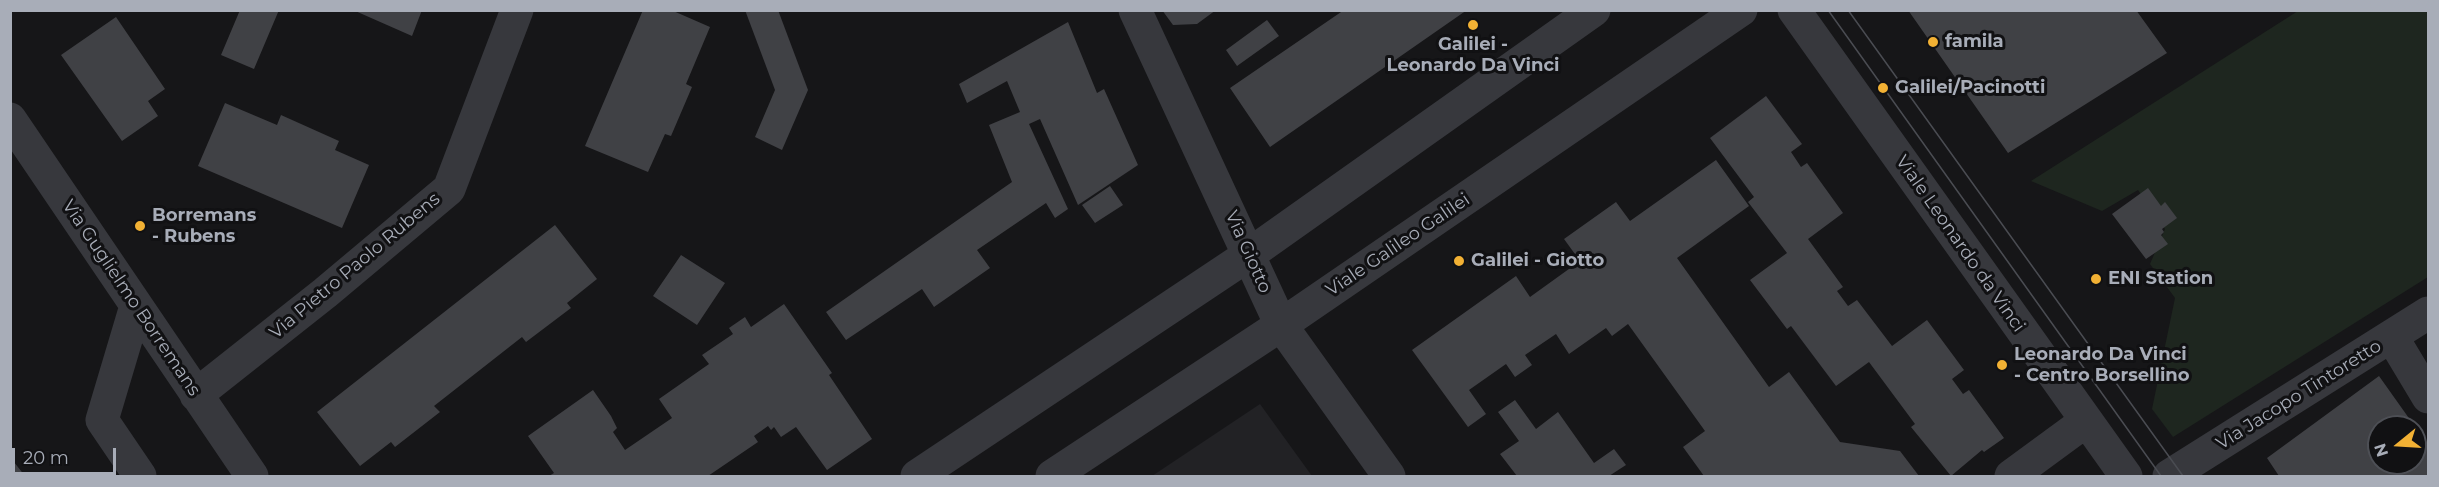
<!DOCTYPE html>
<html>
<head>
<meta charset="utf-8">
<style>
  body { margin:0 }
  #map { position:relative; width:2439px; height:487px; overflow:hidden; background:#161618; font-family:Montserrat,sans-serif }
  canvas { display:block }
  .frame { position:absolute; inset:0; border:12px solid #a8adb8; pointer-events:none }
  .north { position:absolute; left:2367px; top:415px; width:60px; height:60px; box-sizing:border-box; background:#111113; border:2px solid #4d4f55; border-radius:50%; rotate:252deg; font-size:16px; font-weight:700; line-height:24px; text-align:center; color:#a8adb8 }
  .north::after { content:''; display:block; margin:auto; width:21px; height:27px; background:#f2b134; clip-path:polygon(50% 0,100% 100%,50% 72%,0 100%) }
  .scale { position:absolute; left:12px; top:448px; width:104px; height:27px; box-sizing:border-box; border:3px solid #a8adb8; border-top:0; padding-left:8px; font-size:18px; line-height:21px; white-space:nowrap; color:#a8adb8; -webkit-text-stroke:4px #111113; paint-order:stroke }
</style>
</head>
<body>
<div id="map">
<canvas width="2439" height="487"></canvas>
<div class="frame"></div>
<div class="north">N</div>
<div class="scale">20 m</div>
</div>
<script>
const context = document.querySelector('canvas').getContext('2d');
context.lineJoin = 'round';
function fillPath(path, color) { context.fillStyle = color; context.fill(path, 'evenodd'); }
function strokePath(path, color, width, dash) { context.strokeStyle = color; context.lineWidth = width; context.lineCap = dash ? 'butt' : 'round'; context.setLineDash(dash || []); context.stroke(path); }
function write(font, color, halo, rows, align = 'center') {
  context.font = font + ' Montserrat,sans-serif'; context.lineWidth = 6; context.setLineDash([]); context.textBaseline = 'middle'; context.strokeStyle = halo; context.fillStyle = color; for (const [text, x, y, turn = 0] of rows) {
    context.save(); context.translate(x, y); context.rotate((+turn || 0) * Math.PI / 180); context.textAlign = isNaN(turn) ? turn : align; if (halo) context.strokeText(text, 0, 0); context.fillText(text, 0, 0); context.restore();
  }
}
fillPath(new Path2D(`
  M1260,404L1312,476H1152Z`), '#222225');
fillPath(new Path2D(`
  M2298,11H2428V277L2173,437L2152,409L2175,298L2150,264L2165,229L2138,190L2102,211L2031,181Z`), '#1e261f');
fillPath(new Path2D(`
  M240,10H279L254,69L221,55Z
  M353,10H422L412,36Z
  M643,10H671L710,27L686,84L692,87L671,136L665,134L648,172L585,146Z
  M745,10H778L808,90L782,150L755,137L775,90Z
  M1162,10H1216L1197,24L1173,25Z
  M1344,10H1467L1270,147L1230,88Z
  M1908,10H2136L2167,53L2008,153Z
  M116,17L165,89L148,101L158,116L122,141L61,55Z
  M1267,20L1279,36L1237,66L1226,50Z
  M1068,22L1097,93L1104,89L1138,165L1078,205L1040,119L1029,124L1068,209L1055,218L1046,203L977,250L990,268L934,307L922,289L846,340L826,312L1012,182L989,125L1020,112L1007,81L967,103L959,84Z
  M1766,96L1802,144L1791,152L1801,167L1807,163L1843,213L1808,239L1843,287L1837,291L1848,306L1857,300L1892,346L1927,320L1964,370L1952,379L1963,394L1969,390L2004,438L1984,452L1982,450L1951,476L1911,427L1915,424L1869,362L1836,386L1791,326L1787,329L1750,280L1787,253L1748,202L1754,197L1710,138Z
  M225,103L277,125L281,115L339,141L335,150L369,165L342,228L198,166Z
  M1716,160L1749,206L1677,258L1769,387L1789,372L1840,442L1900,451L1919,476H1704L1683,447L1705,431L1628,324L1612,336L1606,328L1569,354L1556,334L1525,355L1532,365L1515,377L1506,364L1469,390L1486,414L1468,427L1412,350L1516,276L1530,297L1580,261L1564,239L1616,202L1630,221Z
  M1110,186L1123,205L1095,223L1082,205Z
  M2148,188L2161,206L2165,202L2177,218L2162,229L2164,232L2161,235L2168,244L2146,259L2112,214Z
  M555,225L597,279L567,303L571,308L526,342L522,337L434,406L440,412L395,447L391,442L360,466L317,412Z
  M681,255L725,283L697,325L653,296Z
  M784,304L832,373L829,375L872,439L827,470L796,427L781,437L774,427L771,430L768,426L754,436L758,442L708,476H549L554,473L528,436L593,390L611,416L617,428L613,432L625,450L672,418L659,399L709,364L702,355L733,334L729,328L745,317L751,327Z
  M2379,376L2428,445V476H2279L2267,458ZM2379,427H2415V463H2379Z
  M1515,400L1536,429L1558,412L1594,463L1614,449L1626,465L1609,476H1517L1500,454L1519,441L1498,412Z
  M10,457L25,476H10Z`), '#404145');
strokePath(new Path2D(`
  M1135,10L1281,325L1389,476
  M1794,10L2126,476
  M10,119L252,476
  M136,306L102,420L140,476
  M2392,337L2428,397
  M196,395L325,293L449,189L517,10
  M917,476L1247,256L1594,10
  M1052,476L1281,325L1741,10
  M2011,476L2086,421
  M2169,476L2428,313`), '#37383d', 33);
strokePath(new Path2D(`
  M1828,10L2161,476
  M1848,10L2183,476`), '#4a4c52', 1.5);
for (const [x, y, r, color] of [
  [1473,25,6,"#f2b134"],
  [1933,42,6,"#f2b134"],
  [1883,88,6,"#f2b134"],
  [140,226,6,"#f2b134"],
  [1459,261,6,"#f2b134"],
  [2096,279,6,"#f2b134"],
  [2002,365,6,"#f2b134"]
]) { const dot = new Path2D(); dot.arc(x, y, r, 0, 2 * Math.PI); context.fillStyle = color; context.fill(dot); strokePath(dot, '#111113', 2); }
write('bold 18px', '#a8adb8', '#111113', [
  ["famila",1945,42],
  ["Galilei -",1473,45,"center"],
  ["Leonardo Da Vinci",1473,66,"center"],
  ["Galilei/Pacinotti",1895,88],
  ["Borremans",152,216],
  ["- Rubens",152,237],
  ["Galilei - Giotto",1471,261],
  ["ENI Station",2108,279],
  ["Leonardo Da Vinci",2014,355],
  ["- Centro Borsellino",2014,376]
], 'left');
write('18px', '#a8adb8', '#111113', [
  ["Viale Leonardo da Vinci",1960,244,55],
  ["Viale Galileo Galilei",1398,245,-34],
  ["Via Giotto",1248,252,66],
  ["Via Pietro Paolo Rubens",355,266,-40],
  ["Via Guglielmo Borremans",131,298,56],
  ["Via Jacopo Tintoretto",2299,395,-32]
]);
</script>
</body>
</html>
